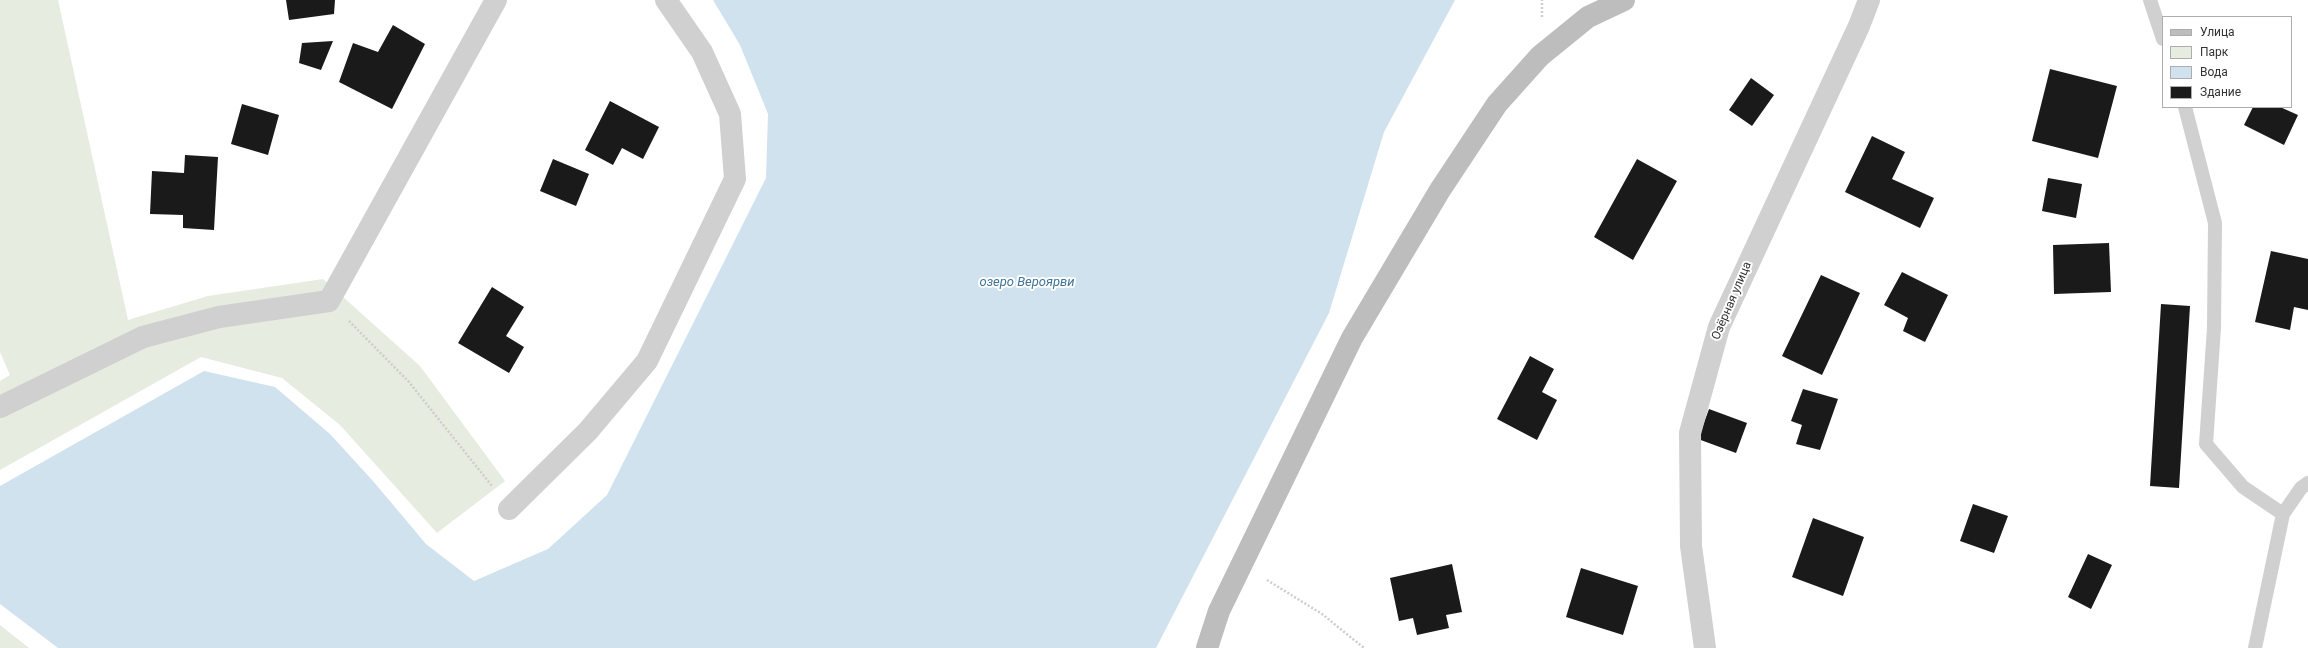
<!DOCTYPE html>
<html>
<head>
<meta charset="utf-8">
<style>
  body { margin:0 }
  #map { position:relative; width:2308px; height:648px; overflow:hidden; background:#fff; font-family:Roboto,sans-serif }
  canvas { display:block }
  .legend { position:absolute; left:2162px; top:16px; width:130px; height:92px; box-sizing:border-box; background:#fff; border:1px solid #adadad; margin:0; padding:5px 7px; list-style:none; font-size:12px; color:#333 }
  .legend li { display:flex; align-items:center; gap:8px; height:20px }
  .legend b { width:20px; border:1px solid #adadad }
</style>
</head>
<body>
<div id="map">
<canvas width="2308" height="648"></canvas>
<ul class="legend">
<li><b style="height:5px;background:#bdbdbd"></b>Улица</li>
<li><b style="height:11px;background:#e6ecdf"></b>Парк</li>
<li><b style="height:11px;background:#cfe2ee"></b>Вода</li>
<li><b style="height:11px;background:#1a1a1a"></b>Здание</li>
</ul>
</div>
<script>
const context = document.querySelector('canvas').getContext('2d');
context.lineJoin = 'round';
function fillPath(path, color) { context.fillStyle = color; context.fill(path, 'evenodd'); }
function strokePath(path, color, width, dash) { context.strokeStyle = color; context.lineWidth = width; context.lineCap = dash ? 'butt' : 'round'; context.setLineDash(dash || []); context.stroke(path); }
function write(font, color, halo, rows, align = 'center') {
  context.font = font + ' Roboto,sans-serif'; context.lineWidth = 4; context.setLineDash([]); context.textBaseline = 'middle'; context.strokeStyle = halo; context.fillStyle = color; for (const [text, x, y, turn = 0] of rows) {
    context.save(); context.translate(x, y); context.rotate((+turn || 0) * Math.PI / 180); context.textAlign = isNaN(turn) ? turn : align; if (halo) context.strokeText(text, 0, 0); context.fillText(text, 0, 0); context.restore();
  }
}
fillPath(new Path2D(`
  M0,0H58L128,320L208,296L323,279L420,366L505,481L437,533L340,425L282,378L201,357L0,470V381L10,375L0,352Z
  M0,625L29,648H0Z`), '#e6ecdf');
fillPath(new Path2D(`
  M713,0H1455L1384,132L1329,313L1156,648H58L0,604V486L204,371L275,387L330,434L373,481L426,544L474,581L548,549L607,495L766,178L768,114L740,45Z`), '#cfe2ee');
fillPath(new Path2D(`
  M286,0H335L334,14L289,20Z
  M393,25L425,44L392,109L339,82L353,43L378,52Z
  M333,41L321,70L299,63L302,43Z
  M2050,69L2117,86L2098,158L2032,141Z
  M1751,78L1774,95L1752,126L1729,110Z
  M610,101L659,127L643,159L622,148L613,165L585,150Z
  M242,104L279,115L268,155L231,144Z
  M2253,107H2280L2298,115L2284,145L2244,125Z
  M1872,136L1905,152L1892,179L1934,198L1920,228L1845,192Z
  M185,155L218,157L214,230L183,228V215L150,214L152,171L184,173Z
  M553,159L589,174L576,206L540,191Z
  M1637,159L1677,181L1633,260L1594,237Z
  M2048,178L2082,184L2076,218L2042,211Z
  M2109,243L2111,292L2054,294L2053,245Z
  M2271,251L2308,259V310L2294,307L2290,330L2255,322Z
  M1902,272L1948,295L1925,342L1903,331L1908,318L1884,305Z
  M1821,275L1860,293L1822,375L1782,356Z
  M492,287L524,307L506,336L524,347L509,373L458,343Z
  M2161,304L2190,306L2179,488L2150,486Z
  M1530,356L1554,369L1542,392L1557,400L1537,440L1497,419Z
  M1803,389L1838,399L1820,450L1796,444L1802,425L1791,421Z
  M1709,409L1747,423L1736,453L1698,439Z
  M1973,504L2008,516L1994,553L1960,541Z
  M1813,518L1864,537L1843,596L1792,577Z
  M2088,554L2112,565L2091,609L2068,597Z
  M1452,564L1462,612L1446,615L1449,628L1417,635L1413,618L1399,621L1390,578Z
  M1581,568L1638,586L1623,635L1566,617Z`), '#1a1a1a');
strokePath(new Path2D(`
  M1542,17V0
  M349,321L409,382L492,486
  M1267,580L1322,614L1364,648`), '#cdcdcd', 2.5, [2, 2]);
strokePath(new Path2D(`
  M2150,0L2163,39
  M2185,107L2215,223L2214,328L2206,444L2243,487L2283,514L2255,648
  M2283,514L2301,488L2308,483`), '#d0d0d0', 14);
strokePath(new Path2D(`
  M0,407L143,337L219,317L329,301L496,0
  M509,509L588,431L647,361L735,179L730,114L702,52L666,0
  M1705,648L1691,546L1690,433L1719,327L1859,26L1869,0`), '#d0d0d0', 22);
strokePath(new Path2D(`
  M1207,648L1219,611L1352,338L1440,190L1497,104L1540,56L1588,17L1624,0`), '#bdbdbd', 22);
write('12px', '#333', '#fff', [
  ["Озёрная улица",1732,301,-67]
]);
write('italic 13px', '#3f7597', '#fff', [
  ["озеро Вероярви",1027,283]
]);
</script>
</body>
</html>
